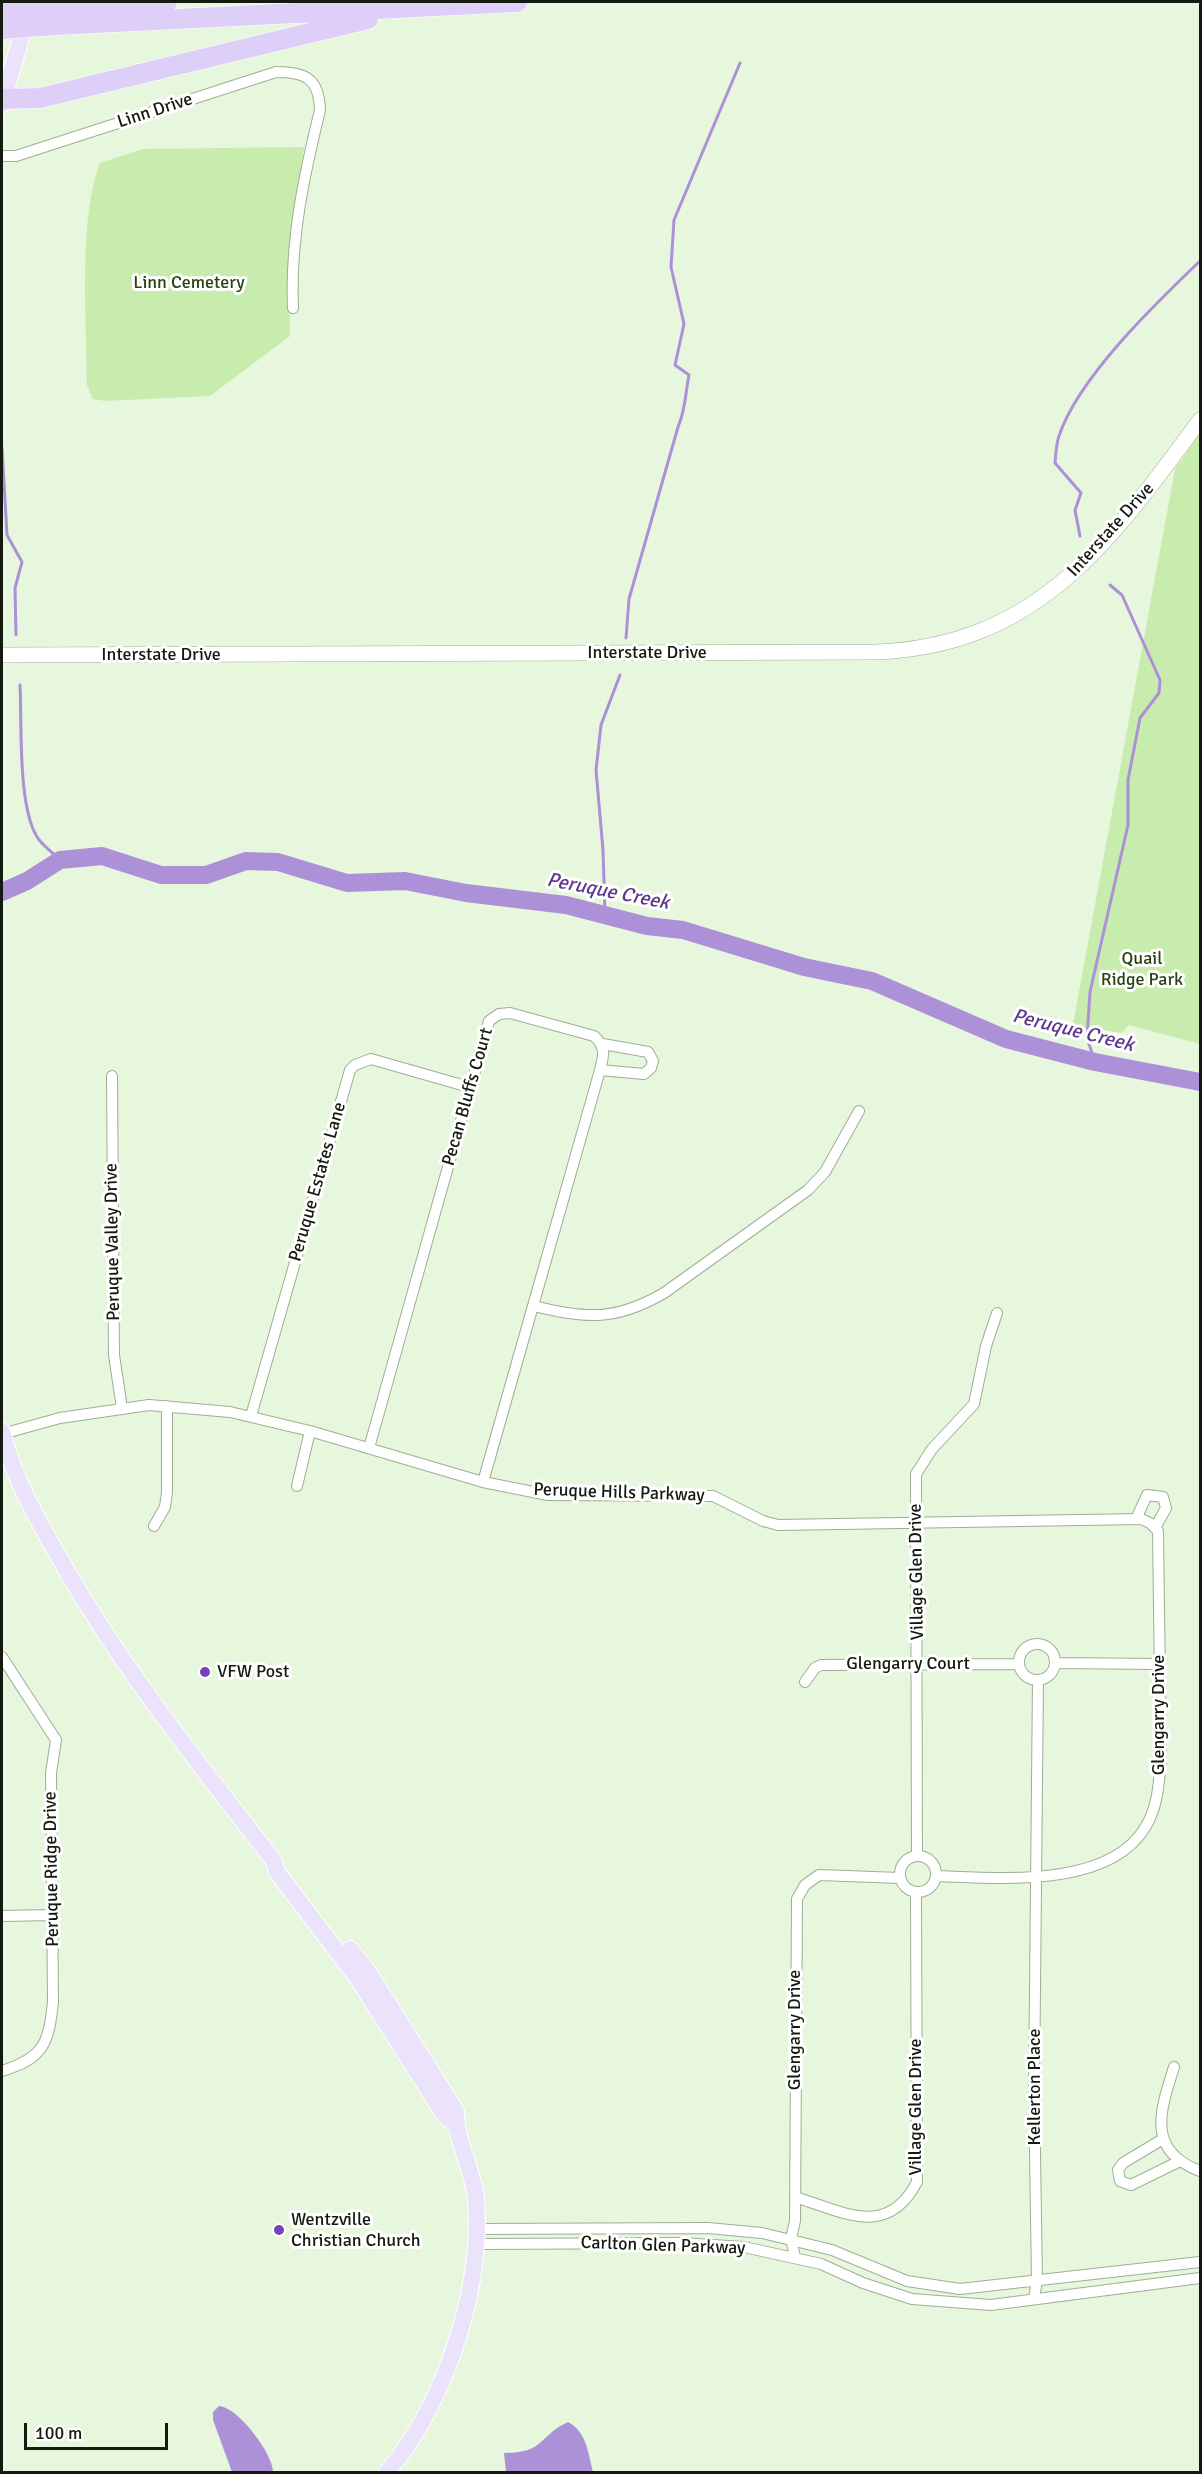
<!DOCTYPE html>
<html>
<head>
<meta charset="utf-8">
<style>
  body { margin:0 }
  #map { position:relative; width:1202px; height:2474px; overflow:hidden; background:#e7f7dd; font-family:Signika,sans-serif }
  canvas { display:block }
  .frame { position:absolute; inset:0; border:3px solid #151a11; pointer-events:none }
  .scale { position:absolute; left:24px; top:2423px; width:144px; height:27px; box-sizing:border-box; border:3px solid #151a11; border-top:0; padding-left:8px; font-size:18px; line-height:21px; white-space:nowrap; color:#151a11; -webkit-text-stroke:4px #fff; paint-order:stroke }
</style>
</head>
<body>
<div id="map">
<canvas width="1202" height="2474"></canvas>
<div class="frame"></div>
<div class="scale">100 m</div>
</div>
<script>
const context = document.querySelector('canvas').getContext('2d');
context.lineJoin = 'round';
function fillPath(path, color) { context.fillStyle = color; context.fill(path, 'evenodd'); }
function strokePath(path, color, width, dash) { context.strokeStyle = color; context.lineWidth = width; context.lineCap = dash ? 'butt' : 'round'; context.setLineDash(dash || []); context.stroke(path); }
function write(font, color, halo, rows, align = 'center') {
  context.font = font + ' Signika,sans-serif'; context.lineWidth = 6; context.setLineDash([]); context.textBaseline = 'middle'; context.strokeStyle = halo; context.fillStyle = color; for (const [text, x, y, turn = 0] of rows) {
    context.save(); context.translate(x, y); context.rotate((+turn || 0) * Math.PI / 180); context.textAlign = isNaN(turn) ? turn : align; if (halo) context.strokeText(text, 0, 0); context.fillText(text, 0, 0); context.restore();
  }
}
fillPath(new Path2D(`
  M304,147L289,256L290,336L210,396L105,401L93,399L87,385C87,322 78,220 100,163L143,149Z
  M1200,433V1044L1129,1025L1121,1033L1094,1028L1072,1030L1175,469Z`), '#c8ebae');
fillPath(new Path2D(`
  M219,2406C238,2407 274,2455 273,2472H232L213,2420V2412Z
  M568,2422C587,2432 588,2453 593,2472H506L504,2453C545,2453 538,2436 568,2422Z`), '#ac90d8');
strokePath(new Path2D(`
  M2,448L7,535L22,562L15,588L16,635
  M1080,536L1075,510L1081,493L1055,463C1056,454 1056,444 1059,436C1078,378 1156,303 1200,261
  M626,638L629,599L678,427C686,408 685,395 689,375L675,365L684,324L671,267L674,220L740,63
  M20,685C22,722 17,814 40,841C46,848 54,854 60,860
  M605,916L603,850L596,770L601,725L620,675
  M1095,1062L1087,1038L1090,992L1128,825V780L1140,718L1159,693L1160,680L1122,595L1110,585`), '#ac90d8', 3);
strokePath(new Path2D(`
  M2,892L27,881L60,860L102,856L161,875H206L246,861L278,862L347,883L405,881L466,893L566,905L647,926L683,930L804,967L872,981L1006,1039L1095,1062L1200,1082`), '#ac90d8', 18);
const street = new Path2D(`
  M2,156H16L276,72C305,72 319,78 320,110C304,176 290,240 293,308
  M600,1070L644,1074L651,1068L653,1061L648,1052L603,1044
  M112,1076L114,1355L122,1408
  M534,1306C586,1319 616,1321 664,1293L808,1190L825,1172L859,1111
  M251,1416L350,1070L355,1065L371,1059L469,1087
  M2,1434L60,1418L149,1405L230,1412L310,1431L483,1482L548,1495L713,1496L763,1521L778,1525L1141,1519L1150,1523L1158,1531L1161,1759C1159,1782 1158,1806 1146,1826C1110,1889 998,1878 936,1876
  M369,1448L489,1021L499,1014L510,1013L594,1036C606,1047 604,1055 600,1070L483,1482
  M297,1486L310,1431
  M1136,1519L1147,1495L1163,1497L1166,1508L1155,1528
  M154,1526L165,1507L167,1492V1406
  M1019 1662a18 18 0 1 1 36 0a18 18 0 1 1-36 0Z
  M2,1657L56,1740L51,1773L53,2001C49,2043 44,2058 2,2071
  M1056,1663L1159,1664
  M805,1682L815,1668L821,1665L1019,1664
  M917,1856L916,1474L932,1449L974,1404L986,1346L997,1313
  M900 1874a18 18 0 1 1 36 0a18 18 0 1 1-36 0Z
  M2,1916L52,1915
  M1174,2067C1160,2111 1146,2151 1200,2171
  M1163,2139L1123,2163L1118,2170L1120,2181L1131,2185L1180,2161
  M795,2197C844,2212 887,2239 917,2182L916,1892
  M477,2229L708,2228L762,2233L832,2250L907,2281L960,2289L1200,2262
  M476,2244L681,2243L744,2247L821,2264L863,2283L912,2299L991,2305L1200,2278
  M795,2257L791,2239L795,2221L797,1899L805,1885L819,1875L900,1878
  M1034,2298L1037,2281L1034,2090L1038,1680`);
const secondary = new Path2D(`
  M2,655L876,652C1039,646 1112,539 1200,420`);
const primary = new Path2D(`
  M2,104L27,17
  M2,1431C13,1477 37,1519 60,1559C121,1667 198,1763 274,1861L277,1872L358,1979L445,2116L455,2124
  M350,1949L369,1973L456,2111C455,2140 473,2169 476,2199C483,2289 445,2404 387,2472`);
const highway = new Path2D(`
  M59,8L167,2
  M56,25L517,2
  M2,99L40,98L368,19`);
strokePath(street, '#9fae95', 12);
strokePath(secondary, '#9fae95', 16);
strokePath(primary, '#fff', 18);
strokePath(highway, '#fff', 21);
strokePath(street, '#fff', 10);
strokePath(secondary, '#fff', 15);
strokePath(primary, '#ebe2fb', 16);
strokePath(highway, '#ddcff8', 20);
const highwayBridge = new Path2D(`
  M2,11L59,8
  M2,29L56,25`);
strokePath(highwayBridge, '#fff', 21, []);
strokePath(highwayBridge, '#ddcff8', 20);
for (const [x, y, r, color] of [
  [205,1672,6,"#7841b8"],
  [279,2230,6,"#7841b8"]
]) { const dot = new Path2D(); dot.arc(x, y, r, 0, 2 * Math.PI); context.fillStyle = color; context.fill(dot); strokePath(dot, '#fff', 2); }
write('18px', '#151a11', '#fff', [
  ["Linn Drive",155,111,-18],
  ["Interstate Drive",1111,530,-48],
  ["Interstate Drive",647,653],
  ["Interstate Drive",161,655],
  ["Pecan Bluffs Court",468,1097,-74],
  ["Peruque Estates Lane",318,1182,-74],
  ["Peruque Valley Drive",113,1242,-91],
  ["Peruque Hills Parkway",619,1493,2],
  ["Village Glen Drive",917,1572,-91],
  ["Glengarry Court",908,1664],
  ["Glengarry Drive",1159,1715,-90],
  ["Peruque Ridge Drive",52,1869,-91],
  ["Glengarry Drive",795,2030,-90],
  ["Kellerton Place",1035,2087,-90],
  ["Village Glen Drive",916,2107,-90],
  ["Carlton Glen Parkway",663,2246,2]
]);
write('18px', '#294310', '#fff', [
  ["Linn Cemetery",189,283],
  ["Quail",1142,959],
  ["Ridge Park",1142,980]
]);
write('18px', '#151a11', '#fff', [
  ["VFW Post",217,1672],
  ["Wentzville",291,2220],
  ["Christian Church",291,2241]
], 'left');
write('italic 20px', '#5d388d', '#fff', [
  ["Peruque Creek",608,892,11],
  ["Peruque Creek",1073,1031,14]
]);
</script>
</body>
</html>
